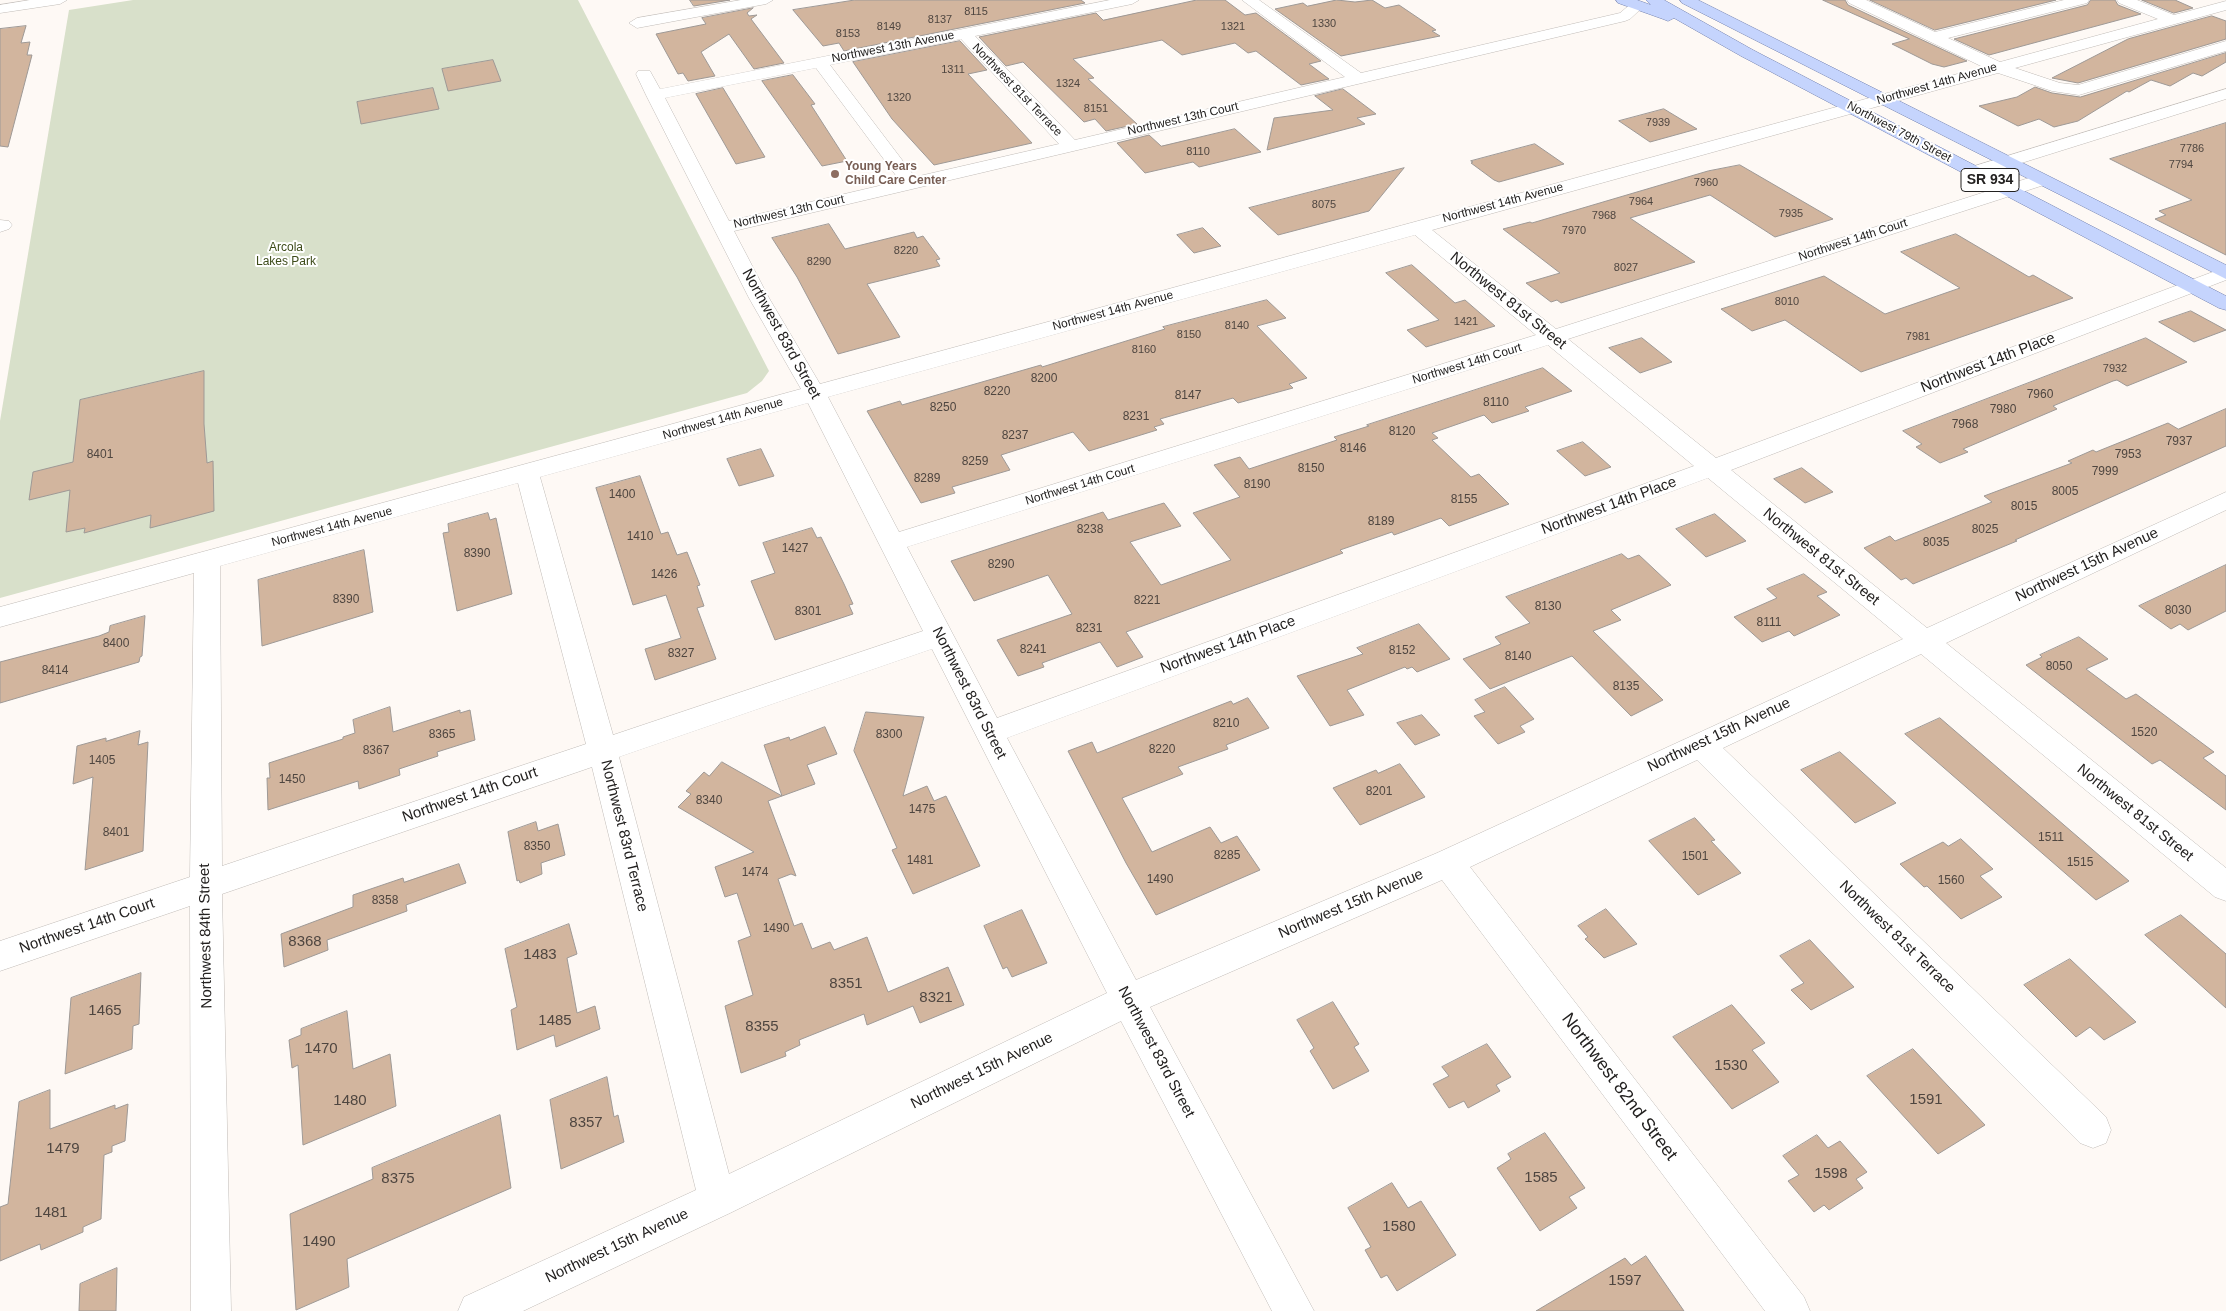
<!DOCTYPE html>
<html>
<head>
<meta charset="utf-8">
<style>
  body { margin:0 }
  canvas { display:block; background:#fef9f5 }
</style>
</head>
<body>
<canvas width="2226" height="1311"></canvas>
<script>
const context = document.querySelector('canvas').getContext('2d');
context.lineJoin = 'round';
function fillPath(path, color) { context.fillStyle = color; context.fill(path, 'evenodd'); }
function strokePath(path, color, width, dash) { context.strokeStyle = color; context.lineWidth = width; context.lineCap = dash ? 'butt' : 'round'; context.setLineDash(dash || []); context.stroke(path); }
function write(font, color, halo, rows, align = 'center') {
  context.font = font + ' Arial,sans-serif'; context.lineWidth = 4; context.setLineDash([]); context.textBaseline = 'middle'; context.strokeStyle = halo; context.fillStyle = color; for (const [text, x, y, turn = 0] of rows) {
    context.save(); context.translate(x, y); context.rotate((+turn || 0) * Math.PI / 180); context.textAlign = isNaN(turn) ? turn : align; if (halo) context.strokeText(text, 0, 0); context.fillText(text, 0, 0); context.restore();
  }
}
fillPath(new Path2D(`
  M133,0H578L769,371L762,381L747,393L0,598V421L69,10Z`), '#d8e0ca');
const building = new Path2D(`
  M690,0H730L694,6Z
  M855,0H1081L1085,3L844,51L839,43L823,46L793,10Z
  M1197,0H1225L1245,15L1256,13L1321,61L1309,64L1329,79L1301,85L1256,51L1248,53L1235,43L1182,55L1162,40L1073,59L1094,78L1088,79L1137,124L1106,131L1095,119L1084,122L1023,62L1006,66L979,37L1096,13L1103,20Z
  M1337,0L1355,2L1372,0L1385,8L1399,5L1436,30L1432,31L1440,36L1341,56L1275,9L1303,3L1307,6Z
  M1823,0H1845L1848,5L1967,61L1944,67L1932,64L1892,44L1909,39Z
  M1870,0H2056L1935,30Z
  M2091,0H2115L2118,5L2141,14L1989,55L1954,39L2087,5Z
  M2142,0H2175L2193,8L2174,13Z
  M753,8L747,13L749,16L757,15L751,19L784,63L754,69L729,34L701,52L715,76L688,81L683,73L678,74L656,34L706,24L702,18Z
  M2212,16L2226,21V39L2078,83L2052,78L2128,39Z
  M26,26L21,43L30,42L27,55H32L8,147L0,146V29Z
  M960,41L987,70L968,74L1032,143L934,165L892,119L853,62Z
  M2226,53V62L2202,76L2193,73L2170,86L2151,80L2129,92L2127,91L2078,121L2054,127L2039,119L2018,126L1979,106L2017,97L2035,87L2052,93L2080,97Z
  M493,60L501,81L448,91L442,69Z
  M793,75L815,104L811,105L847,161L822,166L762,81Z
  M433,88L439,109L361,124L357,102Z
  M723,88L765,157L736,164L696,94Z
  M1343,89L1376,114L1357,118L1365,124L1267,150L1274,118L1333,110L1315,96Z
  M1664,109L1697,129L1650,142L1619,121Z
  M2226,123V255L2155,219L2166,215L2159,211L2192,200L2110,159Z
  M1235,129L1261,152L1199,167L1193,162L1145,173L1117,143L1149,135L1161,146Z
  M1535,144L1564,164L1499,182L1494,180L1471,163L1473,162L1471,161Z
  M1740,165L1833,219L1775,237L1710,195L1630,218L1695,262L1561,303L1557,300L1551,302L1526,283L1560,273L1503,229L1530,222L1532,223L1708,171Z
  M1404,168L1369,211L1278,235L1249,208Z
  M829,224L845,249L914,232L917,238L923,236L940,259L936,260L940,266L867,284L900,337L838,354L797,277L772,238Z
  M1203,228L1221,246L1194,253L1177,235Z
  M1956,234L2029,277L2033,275L2073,298L1861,372L1785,320L1752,331L1721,309L1824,276L1885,314L1960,288L1901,252Z
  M1412,265L1455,303L1465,300L1495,326L1426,347L1407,330L1439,320L1386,273Z
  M1267,300L1286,318L1257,326L1307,378L1289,384L1293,388L1238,403L1233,398L1160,419L1164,424L1154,427L1157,430L1089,451L1073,432L1001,455L1010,470L952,487L955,493L921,503L867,411L900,401L902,405L1041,365L1042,367L1165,329L1163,327Z
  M2191,311L2226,330L2194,342L2159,322Z
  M1642,338L1672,362L1640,373L1609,348Z
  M2146,338L2187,362L2127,386L2117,380L2113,381L2053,406L2057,409L1963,449L1968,452L1940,463L1916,447L1922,444L1903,431Z
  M1543,368L1572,391L1525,407L1529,411L1492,423L1484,415L1432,433L1438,438L1432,440L1471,477L1479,474L1509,504L1449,526L1441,518L1394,535L1392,532L1340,550L1343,553L1126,632L1143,657L1117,667L1100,642L1042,663L1044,667L1018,676L997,640L1072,614L1048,575L974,601L951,561L1103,512L1108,520L1164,503L1181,526L1130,542L1161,585L1231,560L1193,513L1240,497L1214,465L1240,457L1249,469L1337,440L1334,437L1369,426L1367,425Z
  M204,371V424L207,463L213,461L214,511L150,528L151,515L84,533L85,528L66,532L70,490L29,500L33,472L73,462L80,400Z
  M2226,409V446L2015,540L2017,541L1913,584L1906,578L1901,580L1864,548L1890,536L1895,541L1992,502L1984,496L2072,463L2068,461L2093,450L2096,452L2168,423L2178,429Z
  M1583,442L1611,467L1585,476L1557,451Z
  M761,449L774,476L739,486L727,459Z
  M1802,468L1833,492L1805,503L1774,479Z
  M640,476L661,534L668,532L677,555L687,552L700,585L697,586L704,606L697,608L716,659L655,680L645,649L681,638L666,595L633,605L596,488Z
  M488,513L490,520L496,518L512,594L457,611L443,533L449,532L448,524Z
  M1715,514L1746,541L1706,557L1676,529Z
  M812,528L817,538L821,537L844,584L853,604L849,605L853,614L775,640L751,581L775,573L763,543Z
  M364,550L373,612L262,646L258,580Z
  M1622,554L1628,559L1639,555L1671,585L1611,610L1621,620L1593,631L1663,700L1631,716L1572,656L1490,689L1463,659L1501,644L1495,637L1530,623L1506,597Z
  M2226,565V611L2188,630L2180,624L2171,629L2139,606Z
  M1804,574L1827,592L1817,596L1840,615L1794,636L1789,631L1762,642L1734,617L1777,598L1767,589Z
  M145,616L142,656L140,657L139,662L0,703V662L99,636L109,632L110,626Z
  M1419,624L1450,659L1417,672L1412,667L1407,669L1405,667L1347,690L1364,715L1330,726L1297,676L1363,654L1357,648Z
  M2079,637L2108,659L2086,669L2126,699L2136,694L2214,752L2203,758L2226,776V810L2160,760L2152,764L2026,665L2042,657L2040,655Z
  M1505,687L1534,719L1520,726L1525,732L1498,744L1474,716L1485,712L1475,700Z
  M1248,698L1269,728L1226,745L1228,749L1178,767L1183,774L1122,798L1152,852L1210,827L1221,843L1237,836L1260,870L1156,915L1126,863L1068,751L1092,742L1097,753L1231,701L1233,704Z
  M390,707L393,732L460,710V713L470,710L475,740L437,752L438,756L399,769L400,775L359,789L358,781L268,810L267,778H270L269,763L343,739V737L355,733L353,720Z
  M866,712L924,717L903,796L927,786L934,801L946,796L980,866L913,894L892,850L897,848L854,751Z
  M1422,715L1440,735L1415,745L1397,723Z
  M1940,718L2028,794L2129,881L2096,900L1905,734Z
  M825,727L837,754L807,765L815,784L782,796L764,745L789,737L790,740Z
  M140,731L138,745L148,742L143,851L85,870L93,777L73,784L77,746L106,738V741Z
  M1840,752L1896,803L1855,823L1801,770Z
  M722,762L782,796L768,801L796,876L791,874L778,879L794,926L802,923L812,949L830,942L834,950L867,937L888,992L948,967L964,1005L920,1023L913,1006L867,1025L864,1014L799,1040L800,1045L785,1052L786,1056L741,1073L725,1006L753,995L738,941L751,936L737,893L725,897L715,867L754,852L678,807L691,794L686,791L704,772L709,776Z
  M1400,764L1425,797L1360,825L1333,788L1376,770L1378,773Z
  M1695,818L1715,840L1711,841L1741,873L1698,895L1649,841Z
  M536,822L538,831L558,824L565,855L541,863L542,874L520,883L519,880L517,881L508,832Z
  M1961,839L1993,869L1980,876L2002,897L1961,919L1927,886L1924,887L1900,864L1943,842L1948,846Z
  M459,864L466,883L406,905L407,911L327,940L328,950L284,967L281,934L353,907V895L403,878L404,882Z
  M1606,909L1637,944L1604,958L1585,939L1588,937L1578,926Z
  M1022,910L1047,963L1012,977L1007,967L1003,969L984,926Z
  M2181,915L2226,954V1008L2145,935Z
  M569,924L577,954L567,958L577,1013L595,1006L600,1029L556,1047L554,1035L517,1050L511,1010L517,1007L505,949Z
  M1810,940L1854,987L1811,1010L1791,990L1804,983L1780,956Z
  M2070,959L2136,1022L2104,1040L2090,1027L2076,1037L2024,985Z
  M141,973L139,1024L133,1026L132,1049L65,1074L71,998Z
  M1333,1002L1359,1044L1354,1047L1369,1071L1333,1089L1310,1051L1314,1048L1297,1020Z
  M1732,1005L1765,1043L1752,1050L1779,1082L1732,1109L1673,1037Z
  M347,1011L353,1069L390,1054L396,1106L303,1145L298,1065L292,1068L289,1040L301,1035V1029Z
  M1487,1044L1511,1077L1496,1085L1500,1091L1468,1108L1464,1101L1449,1108L1433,1084L1449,1076L1442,1067Z
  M1913,1049L1985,1125L1938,1154L1867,1076Z
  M607,1077L614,1117L618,1115L624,1142L561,1169L550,1100Z
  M50,1090V1129L115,1105V1109L128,1104L125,1141L112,1146V1152L104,1155L101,1219L83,1227V1232L41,1250L40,1244L0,1261V1207L8,1204L19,1102Z
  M500,1115L511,1188L347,1259L349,1287L296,1310L290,1214L373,1179L372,1168Z
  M1545,1133L1585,1188L1569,1197L1577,1208L1540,1231L1497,1168L1511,1159L1508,1154Z
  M1817,1135L1828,1148L1840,1141L1867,1172L1856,1179L1863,1188L1829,1210L1824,1205L1814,1212L1788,1181L1799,1175L1783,1156Z
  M1392,1183L1408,1208L1421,1201L1456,1255L1397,1291L1387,1275L1381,1278L1365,1250L1371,1247L1348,1208Z
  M1646,1256L1684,1311H1536L1625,1258L1631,1265Z
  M117,1268L116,1311H79L80,1284Z`);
fillPath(building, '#d2b59e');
strokePath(building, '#9e9996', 1);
const street = new Path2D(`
  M30,0H67L60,4L0,13V5Z
  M741,0H773L766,4L637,28L629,23L637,18Z
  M1110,0H1139L1132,4L975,36L1075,140L1345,77L1242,0H1259L1361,73L1620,13L1633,2L1638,1L1645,5L1630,19L1625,21L734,231L769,298L820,384L1983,67L1849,3L1847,0H1866L1935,32L2064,0H2089L2087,3L1948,38L2000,62L2158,19L2119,3L2117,0H2137L2174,15L2226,1V10L2015,68L2060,83L2078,85L2226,41V51L2079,95L2052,91L1998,73L1432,230L1556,329L2035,176H2047L2050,180L2047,184L1568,339L1716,458L2226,267V280L1731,470L1927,628L2226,492V510L1946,643L2226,868V901L2215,897L1921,654L1723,748L2106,1117L2111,1130L2106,1143L2093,1148L2080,1143L1697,760L1470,867L1804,1297L1810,1311H1765L1442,880L1150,1007L1314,1311H1272L1121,1021L730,1213L523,1311H458L464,1297L696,1190L592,767L222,894L231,1311H191L190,906L0,971V941L190,877L194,573L0,627V607L801,389L749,298L646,95L636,74L638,71H650L660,89ZM961,39L1059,144L915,177L830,65ZM816,68L900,181L729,221L665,98ZM1415,235L1536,335L899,532L828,397ZM1548,345L1694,466L997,718L907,547ZM808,403L923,631L613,735L540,477ZM1708,478L1903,639L1437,853L1136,980L1007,738ZM518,483L586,744L222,866L220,566ZM932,649L1107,993L729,1174L619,757Z
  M2226,89V99L1980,176H1968L1965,172L1968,168Z
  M0,220L9,221L12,225L9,229L0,232Z`);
const primary = new Path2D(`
  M1616,0H1637L1651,5L1646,0H1664L1753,50L2226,296V310L2219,308L1741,56L1674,18L1668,21L1663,19L1618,3Z
  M1680,0H1698L2226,265V279L1682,3Z`);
strokePath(street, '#c1bcb8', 1);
strokePath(primary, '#7482af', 1);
fillPath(street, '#fff');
fillPath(primary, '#c5d4fd');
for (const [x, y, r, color] of [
  [835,174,5,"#8d6e63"]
]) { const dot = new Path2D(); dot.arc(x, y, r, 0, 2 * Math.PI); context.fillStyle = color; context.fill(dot); strokePath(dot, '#fff', 2); }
write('11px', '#4f4640', null, [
  ["8115",976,12],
  ["8137",940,20],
  ["1330",1324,24],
  ["8149",889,27],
  ["1321",1233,27],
  ["8153",848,34],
  ["1311",953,70],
  ["1324",1068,84],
  ["1320",899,98],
  ["8151",1096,109],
  ["7939",1658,123],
  ["7786",2192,149],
  ["8110",1198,152],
  ["7794",2181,165],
  ["7960",1706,183],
  ["7964",1641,202],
  ["8075",1324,205],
  ["7935",1791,214],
  ["7968",1604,216],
  ["7970",1574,231],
  ["8220",906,251],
  ["8290",819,262],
  ["8027",1626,268],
  ["8010",1787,302],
  ["1421",1466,322],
  ["8140",1237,326],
  ["8150",1189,335],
  ["7981",1918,337],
  ["8160",1144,350],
  ["7932",2115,369]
]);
write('12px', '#232120', '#fff', [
  ["Northwest 13th Avenue",893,47,-11],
  ["Northwest 14th Avenue",1937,84,-16],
  ["Northwest 81st Terrace",1017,90,46],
  ["Northwest 13th Court",1183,119,-13],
  ["Northwest 79th Street",1899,132,28],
  ["Northwest 14th Avenue",1503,203,-15],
  ["Northwest 13th Court",789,212,-13],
  ["Northwest 14th Court",1853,240,-18],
  ["Northwest 14th Avenue",1113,311,-15],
  ["Northwest 14th Court",1467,364,-17],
  ["Northwest 14th Avenue",723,419,-16],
  ["Northwest 14th Court",1080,485,-17],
  ["Northwest 14th Avenue",332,527,-15]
]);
write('bold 12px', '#785e54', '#fff', [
  ["Young Years",845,167],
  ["Child Care Center",845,181]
], 'left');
write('12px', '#3d4b19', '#fff', [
  ["Arcola",286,248],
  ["Lakes Park",286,262]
]);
write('12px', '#4f4640', null, [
  ["8200",1044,379],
  ["8220",997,392],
  ["7960",2040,395],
  ["8147",1188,396],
  ["8110",1496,403],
  ["8250",943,408],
  ["7980",2003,410],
  ["8231",1136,417],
  ["7968",1965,425],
  ["8120",1402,432],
  ["8237",1015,436],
  ["7937",2179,442],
  ["8146",1353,449],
  ["8401",100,455],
  ["7953",2128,455],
  ["8259",975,462],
  ["8150",1311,469],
  ["7999",2105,472],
  ["8289",927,479],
  ["8190",1257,485],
  ["8005",2065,492],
  ["1400",622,495],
  ["8155",1464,500],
  ["8015",2024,507],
  ["8189",1381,522],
  ["8238",1090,530],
  ["8025",1985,530],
  ["1410",640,537],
  ["8035",1936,543],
  ["1427",795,549],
  ["8390",477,554],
  ["8290",1001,565],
  ["1426",664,575],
  ["8390",346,600],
  ["8221",1147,601],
  ["8130",1548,607],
  ["8030",2178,611],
  ["8301",808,612],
  ["8111",1769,623],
  ["8231",1089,629],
  ["8400",116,644],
  ["8241",1033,650],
  ["8152",1402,651],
  ["8327",681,654],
  ["8140",1518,657],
  ["8050",2059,667],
  ["8414",55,671],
  ["8135",1626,687],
  ["8210",1226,724],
  ["1520",2144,733],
  ["8365",442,735],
  ["8300",889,735],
  ["8220",1162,750],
  ["8367",376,751],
  ["1405",102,761],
  ["1450",292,780],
  ["8201",1379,792],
  ["8340",709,801],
  ["1475",922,810],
  ["8401",116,833],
  ["1511",2051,838],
  ["8350",537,847],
  ["8285",1227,856],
  ["1501",1695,857],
  ["1481",920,861],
  ["1515",2080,863],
  ["1474",755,873],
  ["1490",1160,880],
  ["1560",1951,881],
  ["8358",385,901],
  ["1490",776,929]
]);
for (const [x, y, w] of [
  [1990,180,58]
]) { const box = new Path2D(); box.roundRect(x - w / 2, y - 11.5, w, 23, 4); context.fillStyle = '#fff'; context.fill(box); strokePath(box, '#232120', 1); }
write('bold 14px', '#232120', null, [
  ["SR 934",1990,180]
]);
write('15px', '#232120', '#fff', [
  ["Northwest 81st Street",1508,301,39],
  ["Northwest 83rd Street",781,334,61],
  ["Northwest 14th Place",1988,363,-21],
  ["Northwest 14th Place",1609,506,-20],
  ["Northwest 81st Street",1821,557,39],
  ["Northwest 15th Avenue",2087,565,-25],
  ["Northwest 14th Place",1228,645,-20],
  ["Northwest 83rd Street",969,693,63],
  ["Northwest 15th Avenue",1719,735,-25],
  ["Northwest 14th Court",470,795,-19],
  ["Northwest 81st Street",2135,813,39],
  ["Northwest 83rd Terrace",624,836,76],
  ["Northwest 15th Avenue",1351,904,-23],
  ["Northwest 14th Court",87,926,-19],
  ["Northwest 84th Street",206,936,-91],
  ["Northwest 81st Terrace",1897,937,44],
  ["Northwest 83rd Street",1156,1052,62],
  ["Northwest 15th Avenue",982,1071,-26],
  ["Northwest 15th Avenue",617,1246,-25]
]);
write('15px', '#4f4640', null, [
  ["8368",305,942],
  ["1483",540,955],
  ["8351",846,984],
  ["8321",936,998],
  ["1465",105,1011],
  ["1485",555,1021],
  ["8355",762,1027],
  ["1470",321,1049],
  ["1530",1731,1066],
  ["1591",1926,1100],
  ["1480",350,1101],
  ["8357",586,1123],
  ["1479",63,1149],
  ["1598",1831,1174],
  ["1585",1541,1178],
  ["8375",398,1179],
  ["1481",51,1213],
  ["1580",1399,1227],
  ["1490",319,1242],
  ["1597",1625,1281]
]);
write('18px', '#232120', '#fff', [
  ["Northwest 82nd Street",1619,1087,53]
]);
</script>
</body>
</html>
